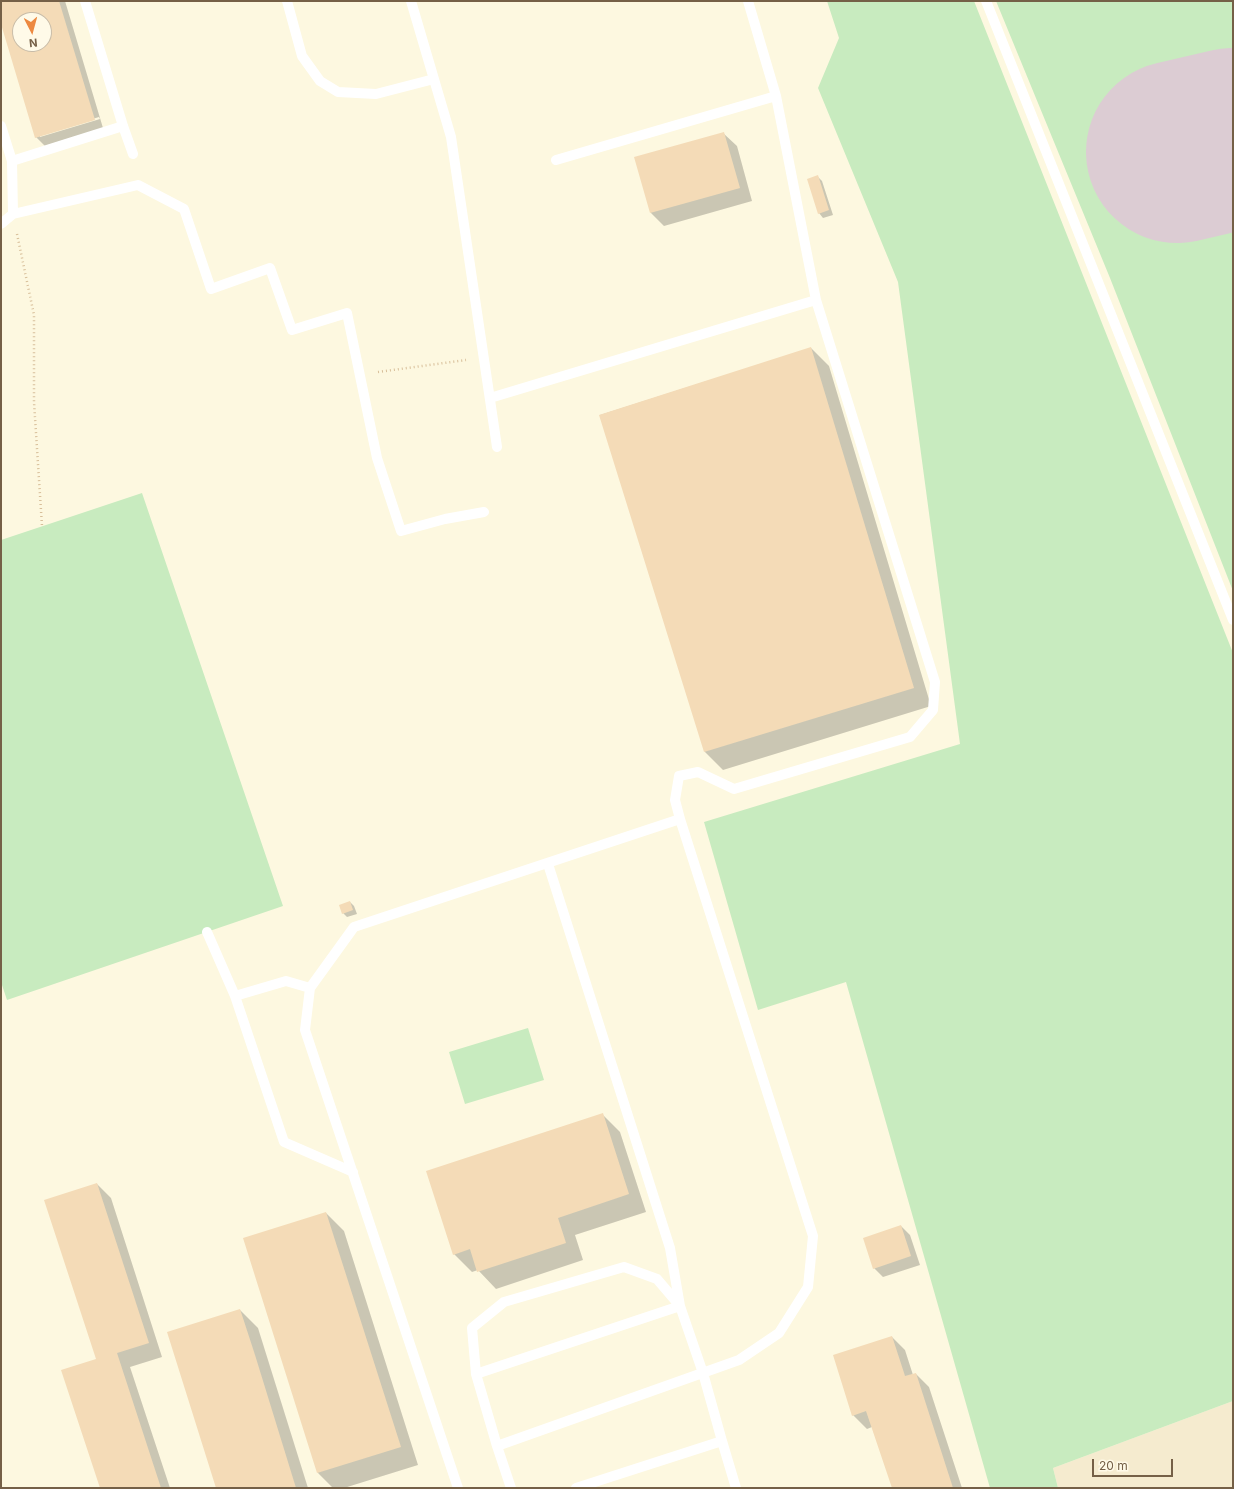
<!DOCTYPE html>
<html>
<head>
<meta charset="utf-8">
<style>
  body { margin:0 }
  #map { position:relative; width:1234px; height:1489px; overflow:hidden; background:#fdf8e0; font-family:Inter,sans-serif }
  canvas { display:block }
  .frame { position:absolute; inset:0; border:2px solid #756047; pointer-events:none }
  .north { position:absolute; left:12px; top:12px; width:40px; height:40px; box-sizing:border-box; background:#fffae8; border:1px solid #c8bca8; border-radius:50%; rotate:174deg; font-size:11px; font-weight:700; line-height:16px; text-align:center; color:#756047 }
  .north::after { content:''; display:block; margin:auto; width:14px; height:18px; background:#ed8940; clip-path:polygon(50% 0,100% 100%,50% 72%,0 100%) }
  .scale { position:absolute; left:1092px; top:1459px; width:81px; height:18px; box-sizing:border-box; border:2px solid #756047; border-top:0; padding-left:5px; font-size:12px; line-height:14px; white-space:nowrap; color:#756047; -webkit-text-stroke:3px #fffae8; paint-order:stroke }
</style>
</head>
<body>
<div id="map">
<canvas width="1234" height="1489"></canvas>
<div class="frame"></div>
<div class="north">N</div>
<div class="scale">20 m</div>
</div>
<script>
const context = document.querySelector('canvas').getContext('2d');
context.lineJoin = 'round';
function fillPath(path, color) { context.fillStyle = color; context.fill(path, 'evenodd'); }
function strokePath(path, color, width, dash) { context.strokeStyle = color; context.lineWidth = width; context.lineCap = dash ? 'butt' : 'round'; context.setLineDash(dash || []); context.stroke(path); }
fillPath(new Path2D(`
  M1233,1401V1488H1058L1053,1468Z`), '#f5ebcf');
fillPath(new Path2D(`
  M827,1H974L1233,653V1401L1053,1468L1058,1488H990L846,982L758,1010L704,822L960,744L898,282L818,88L839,38Z
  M996,1H1233V64L1146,86L1181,228L1233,215V591L1110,278Z
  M142,493L283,906L7,1000L1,982V540Z
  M528,1028L544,1080L465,1104L449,1052Z`), '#c8ebbf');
fillPath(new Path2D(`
  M1,1H65L103,128L45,146L36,137L1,20ZM20,20H44V44H20ZM99,117L100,119L40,137V135Z
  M723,133L737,146L752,201L664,226L651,213L635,158Z
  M818,177L822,181L833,215L823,218L819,213Z
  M811,348L829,366L931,706L723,770L705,752L600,415Z
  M350,902L354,906L357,914L347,917L343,913Z
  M602,1114L620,1132L646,1212L575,1235L583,1260L496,1289L478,1270L472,1272L454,1254Z
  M97,1184L111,1198L162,1357L130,1367L170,1488H101L97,1359Z
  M326,1213L344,1231L418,1465L344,1488H333L318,1473L244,1239Z
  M901,1226L910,1235L920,1265L883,1277L874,1268Z
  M240,1310L258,1328L308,1488H218Z
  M892,1337L905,1350L913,1375L916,1374L929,1387L962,1488H893L872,1427L867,1429L853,1415Z`), '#0003');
strokePath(new Path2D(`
  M1177,152L1233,139`), '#dcccd3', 182);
fillPath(new Path2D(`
  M1,1H59L95,120L35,138L1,24ZM20,20H44V44H20Z
  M724,132L740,188L650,213L634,157Z
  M818,175L829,210L818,214L807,179Z
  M811,347L914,688L704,752L599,415Z
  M350,901L353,910L342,914L339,905Z
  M603,1113L629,1194L558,1218L566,1243L477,1272L470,1249L453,1255L426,1171Z
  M97,1183L149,1343L117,1353L161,1488H100L61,1370L96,1359L44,1200Z
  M326,1212L401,1447L317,1473L243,1238Z
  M901,1225L911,1256L873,1269L863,1238Z
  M240,1309L255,1355L296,1488H216L167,1332Z
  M892,1336L905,1376L916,1373L953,1488H892L866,1411L852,1416L833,1355Z`), '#f4dbb7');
strokePath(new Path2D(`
  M17,234L34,315V402L42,526
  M378,372L466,360`), '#d8bf9a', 2.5, [1, 3]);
strokePath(new Path2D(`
  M85,1L123,126L133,154
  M287,1L302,56L320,81L338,92L376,94L434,79
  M411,1L451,137L497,447
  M986,1L1233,620
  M1,126L12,161L13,214
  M556,160L776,96
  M12,161L123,126
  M1,224L13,214L138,185L184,209L211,289L270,268L292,330L347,313L377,458L401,531L445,519L484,512
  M490,398L816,300
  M207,932L235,996L286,981L310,988
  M235,996L284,1142L353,1172
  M476,1374L680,1306L670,1248L548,864
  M497,1446L476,1374L472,1328L504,1302L624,1267L657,1279L680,1306L703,1373L722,1441
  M458,1488L305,1030L310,988L354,927L680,819
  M511,1488L497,1446L739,1360L779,1333L808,1287L813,1236L680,819L675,800L679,776L698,772L734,789L910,737L933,710L935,682L816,300L776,96L748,1
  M576,1488L722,1441L736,1488`), '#fff', 10);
</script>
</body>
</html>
